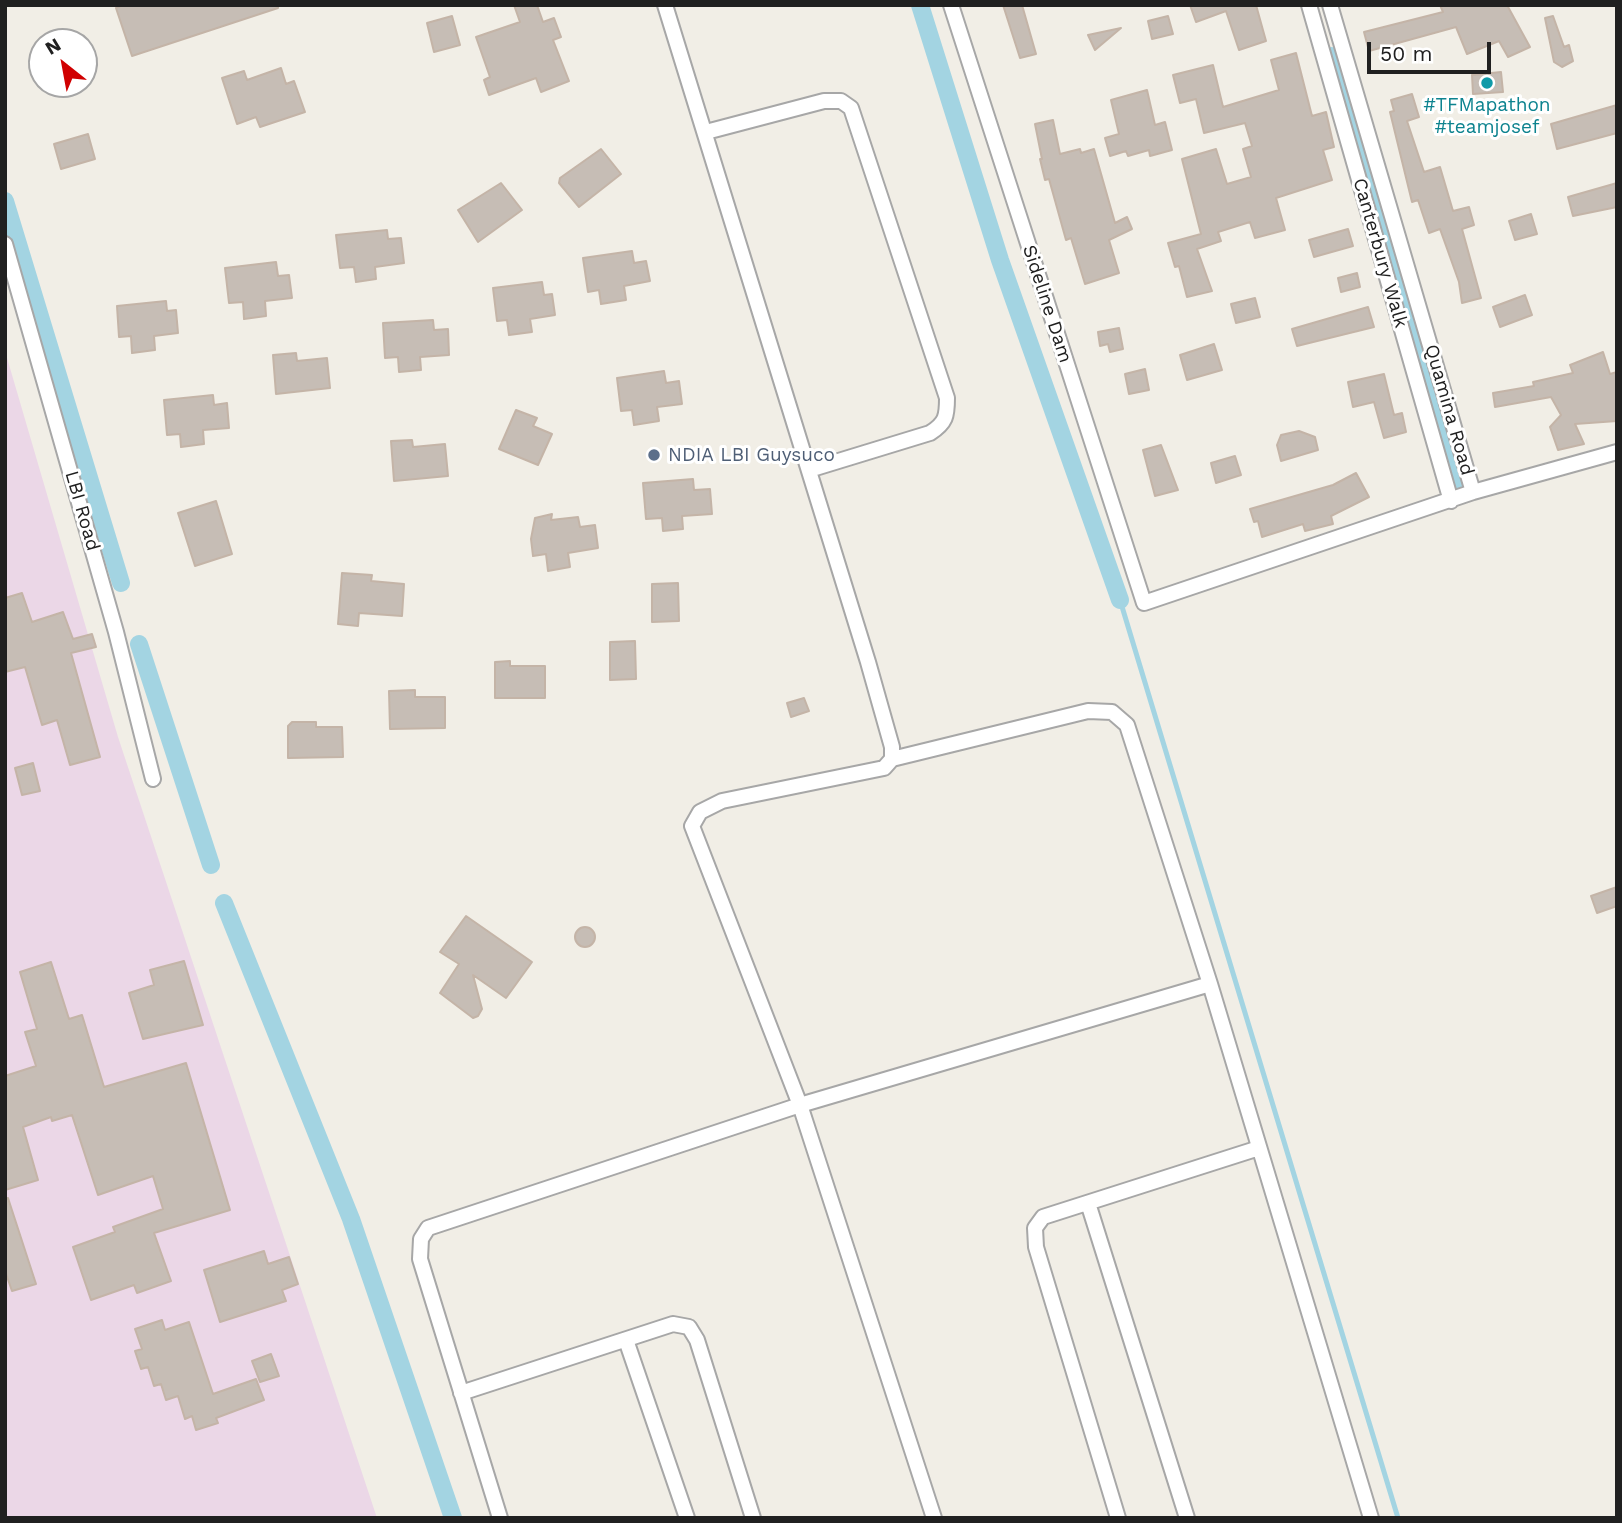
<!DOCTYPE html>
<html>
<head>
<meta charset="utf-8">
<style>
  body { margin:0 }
  #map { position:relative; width:1622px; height:1523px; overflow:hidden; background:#f1eee6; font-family:"Work Sans",sans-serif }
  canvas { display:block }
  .frame { position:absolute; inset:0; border:7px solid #202020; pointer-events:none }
  .north { position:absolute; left:28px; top:28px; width:70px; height:70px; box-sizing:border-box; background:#fff; border:2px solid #a6a6a6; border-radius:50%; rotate:329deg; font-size:19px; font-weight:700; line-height:28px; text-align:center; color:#202020 }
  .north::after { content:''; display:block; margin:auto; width:24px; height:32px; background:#d00001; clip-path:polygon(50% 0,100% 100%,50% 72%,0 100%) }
  .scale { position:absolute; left:1367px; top:42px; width:124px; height:32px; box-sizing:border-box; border:4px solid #202020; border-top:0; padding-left:9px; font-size:21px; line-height:24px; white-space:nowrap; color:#202020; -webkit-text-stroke:5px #fff; paint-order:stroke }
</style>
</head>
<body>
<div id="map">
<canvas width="1622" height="1523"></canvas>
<div class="frame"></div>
<div class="north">N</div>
<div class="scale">50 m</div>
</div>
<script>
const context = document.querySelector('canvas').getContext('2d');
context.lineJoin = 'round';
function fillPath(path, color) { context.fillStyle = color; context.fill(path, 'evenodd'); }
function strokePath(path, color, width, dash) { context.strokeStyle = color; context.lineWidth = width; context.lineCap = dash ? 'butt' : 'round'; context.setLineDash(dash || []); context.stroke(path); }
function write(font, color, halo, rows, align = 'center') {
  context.font = font + ' "Work Sans",sans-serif'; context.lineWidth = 6; context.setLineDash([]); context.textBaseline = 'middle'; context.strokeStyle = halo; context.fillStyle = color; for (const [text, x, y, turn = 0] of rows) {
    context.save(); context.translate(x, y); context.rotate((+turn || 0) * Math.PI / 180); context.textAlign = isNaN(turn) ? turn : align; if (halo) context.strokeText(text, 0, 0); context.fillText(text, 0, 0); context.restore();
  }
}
fillPath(new Path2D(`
  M5,351L118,737L377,1518H5Z`), '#ebd7e7');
strokePath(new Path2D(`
  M1120,600L1398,1518`), '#a3d4e2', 5);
strokePath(new Path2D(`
  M920,5L1000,260L1120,600
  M1331,56L1460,494
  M5,201L121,583
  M139,644L211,865
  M224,903L351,1219L453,1518`), '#a3d4e2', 18);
const building = new Path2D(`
  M123,5H278V8L132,56L116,8Z
  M514,5H537L543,22L554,18L561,37L553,40L569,81L541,92L536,78L489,95L484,80L490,77L476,37L520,22Z
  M1003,5H1022L1036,54L1020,58Z
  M1190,5H1256L1266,41L1239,50L1226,11L1196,22Z
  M1440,5H1507L1530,47L1508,57L1499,41L1467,54L1456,27L1369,51L1364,32L1443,12Z
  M452,16L460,45L434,52L427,23Z
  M1168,16L1173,34L1152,39L1148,21Z
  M1553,16L1564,47L1569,45L1573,61L1562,67L1554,62L1545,18Z
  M1121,28L1095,50L1088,35Z
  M1296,53L1312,116L1326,112L1334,147L1323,150L1332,180L1276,198L1285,230L1255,238L1250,222L1218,232L1221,241L1197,249L1212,291L1187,297L1179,266L1175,267L1168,243L1201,234L1182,159L1216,149L1227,184L1251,177L1243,149L1252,146L1245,123L1204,133L1196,99L1180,103L1173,75L1213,65L1223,107L1279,90L1271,60Z
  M281,68L286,84L294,81L305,112L260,127L256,117L237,124L222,78L244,71L247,80Z
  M1501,72L1503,92L1473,94L1472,75Z
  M1147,90L1155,125L1165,122L1172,150L1150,156L1149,150L1128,156L1126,151L1110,156L1105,138L1119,134L1111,100Z
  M1412,94L1419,117L1407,121L1424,172L1440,167L1453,211L1469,207L1474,225L1462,229L1481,298L1462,303L1459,282L1440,229L1429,233L1418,200L1412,202L1390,112L1394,111L1391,100Z
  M1617,105V133L1557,149L1551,124Z
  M1053,120L1060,154L1080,149L1081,153L1094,149L1115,223L1127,217L1132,229L1109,240L1119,273L1085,284L1071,238L1066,240L1049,179L1045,180L1040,159H1042L1035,124Z
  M88,134L95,159L61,169L54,144Z
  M601,149L621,174L579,207L559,183L560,178Z
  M501,183L522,210L478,242L458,210Z
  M1617,183V207L1573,216L1568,197Z
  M1531,214L1537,234L1515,240L1509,221Z
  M1348,229L1353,246L1314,257L1309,240Z
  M387,230L388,239L401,238L404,263L375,267L376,279L356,282L354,267L340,268L336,235Z
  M632,251L634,263L646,261L650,281L624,286L626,300L601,304L599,290L588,292L583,258Z
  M276,262L278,276L289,275L292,298L265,301L266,316L244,319L243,302L229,303L225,268Z
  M1357,273L1360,287L1341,292L1338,278Z
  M542,282L544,295L552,294L555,315L530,319L532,332L509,335L507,320L497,321L493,288Z
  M1525,295L1532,315L1500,327L1493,307Z
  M1255,298L1260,317L1236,323L1231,304Z
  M166,301L167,311L176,310L178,333L154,336L155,350L132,353L131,336L119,337L117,306Z
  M1368,307L1374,327L1297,346L1292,329Z
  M433,320L434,330L448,329L449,355L420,357L421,370L399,372L398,357L385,358L383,323Z
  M1119,328L1123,349L1110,352L1108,344L1100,346L1098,332Z
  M1214,344L1222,370L1187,380L1180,355Z
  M1603,352L1610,374L1617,372V421L1575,424L1584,444L1558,450L1550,427L1561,415L1551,397L1495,407L1493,393L1534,386L1533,382L1573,373L1570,365Z
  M296,353L297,361L327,358L330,388L276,394L273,355Z
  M1145,369L1149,390L1129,394L1125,374Z
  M664,371L666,383L679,381L682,404L657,407L659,421L634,425L632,410L621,411L617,378Z
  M1384,374L1394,415L1402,413L1406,432L1384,438L1374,402L1353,407L1348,382Z
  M213,395L214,405L227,403L229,428L203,430L204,444L181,447L180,434L167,435L164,400Z
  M516,410L537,418L533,426L552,434L538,465L499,449Z
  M1299,431L1315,437L1318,450L1281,461L1277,445L1281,435Z
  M412,440L413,447L445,444L448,476L394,481L391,441Z
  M1161,445L1178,490L1155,496L1143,450Z
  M1235,456L1241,475L1216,483L1211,463Z
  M1356,473L1369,497L1331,516L1333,524L1305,531L1303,524L1262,537L1258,521L1254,522L1250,509L1333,485Z
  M693,479L694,490L710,489L712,514L682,516L683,529L663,531L662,518L646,519L643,483Z
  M216,501L232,554L195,566L178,513Z
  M552,514L551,520L578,517L580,527L595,525L598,548L568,553L570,567L548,571L546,554L533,556L531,539L535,518Z
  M342,573L372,575L371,581L404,584L402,616L359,613L358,626L338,624Z
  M678,583L679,621L652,622V584Z
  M22,593L32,622L63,612L73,639L92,634L96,647L71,653L100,757L70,765L57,720L42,725L25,667L5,672V598Z
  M635,641L636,679L610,680V642Z
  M510,661V666H545V698H495V662Z
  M415,690V697H445V728L390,729L389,691Z
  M804,698L809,711L791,717L787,703Z
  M292,722H316V727H342L343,757L288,758V726Z
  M33,763L40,791L22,795L15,768Z
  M1617,887V906L1597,913L1591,896Z
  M466,916L532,962L506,998L473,975L482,1009L478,1016L473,1018L440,993L459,964L440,952Z
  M575 937a10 10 0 1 1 20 0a10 10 0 1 1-20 0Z
  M184,961L203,1025L143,1039L129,993L154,985L150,970Z
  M51,962L69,1019L82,1015L104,1087L186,1063L230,1210L154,1233L171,1281L137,1293L134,1285L91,1300L73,1247L115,1232L113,1227L163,1209L153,1176L98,1195L72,1115L52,1121L51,1117L23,1127L38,1180L5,1190V1076L36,1066L25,1032L37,1029L20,972Z
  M8,1198L36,1284L12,1291L5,1271V1199Z
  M264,1251L268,1264L289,1257L298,1284L282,1290L286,1301L220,1322L204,1270Z
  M162,1320L165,1330L189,1322L213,1394L256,1379L264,1400L216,1418L218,1423L196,1430L192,1416L185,1419L178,1396L166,1400L161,1384L154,1386L148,1367L141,1369L135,1351L142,1349L135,1329Z
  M271,1354L279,1376L260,1382L252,1361Z`);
fillPath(building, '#c6bdb5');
strokePath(building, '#c4b4a7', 2);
const street = new Path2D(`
  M665,5L868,662L892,747V759L884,768L722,801L700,812L692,826L800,1105L934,1518
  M951,5L1144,603L1473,492L1617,452
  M1309,5L1451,501
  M1330,5L1473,492
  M706,132L824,101H841L851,108L947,398C947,416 946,423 930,433L809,470
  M5,244L116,632L153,779
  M892,759L1088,711L1112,712L1127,725L1210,984L1371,1518
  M1088,1203L1187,1518
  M626,1340L687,1518
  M461,1393L673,1324L689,1327L697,1340L753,1518
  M500,1518L420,1259L421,1239L428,1228L800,1105L1210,984
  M1118,1518L1036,1247L1035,1228L1043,1217L1259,1148`);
strokePath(street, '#a7a7a7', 18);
strokePath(street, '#fff', 14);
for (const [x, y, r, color] of [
  [1487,83,7,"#0f9aa8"],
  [654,455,7,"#5c6f8a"]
]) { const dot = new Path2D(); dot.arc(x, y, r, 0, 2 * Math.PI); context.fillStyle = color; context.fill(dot); strokePath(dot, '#fff', 2.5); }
write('19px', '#0d838f', '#fff', [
  ["#TFMapathon",1487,105],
  ["#teamjosef",1487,127]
]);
write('19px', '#202020', '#fff', [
  ["Canterbury Walk",1380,253,74],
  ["Sideline Dam",1047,304,72],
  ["Quamina Road",1449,410,74],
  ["LBI Road",82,511,74]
]);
write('19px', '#4e5e75', '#fff', [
  ["NDIA LBI Guysuco",668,455]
], 'left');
</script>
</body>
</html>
